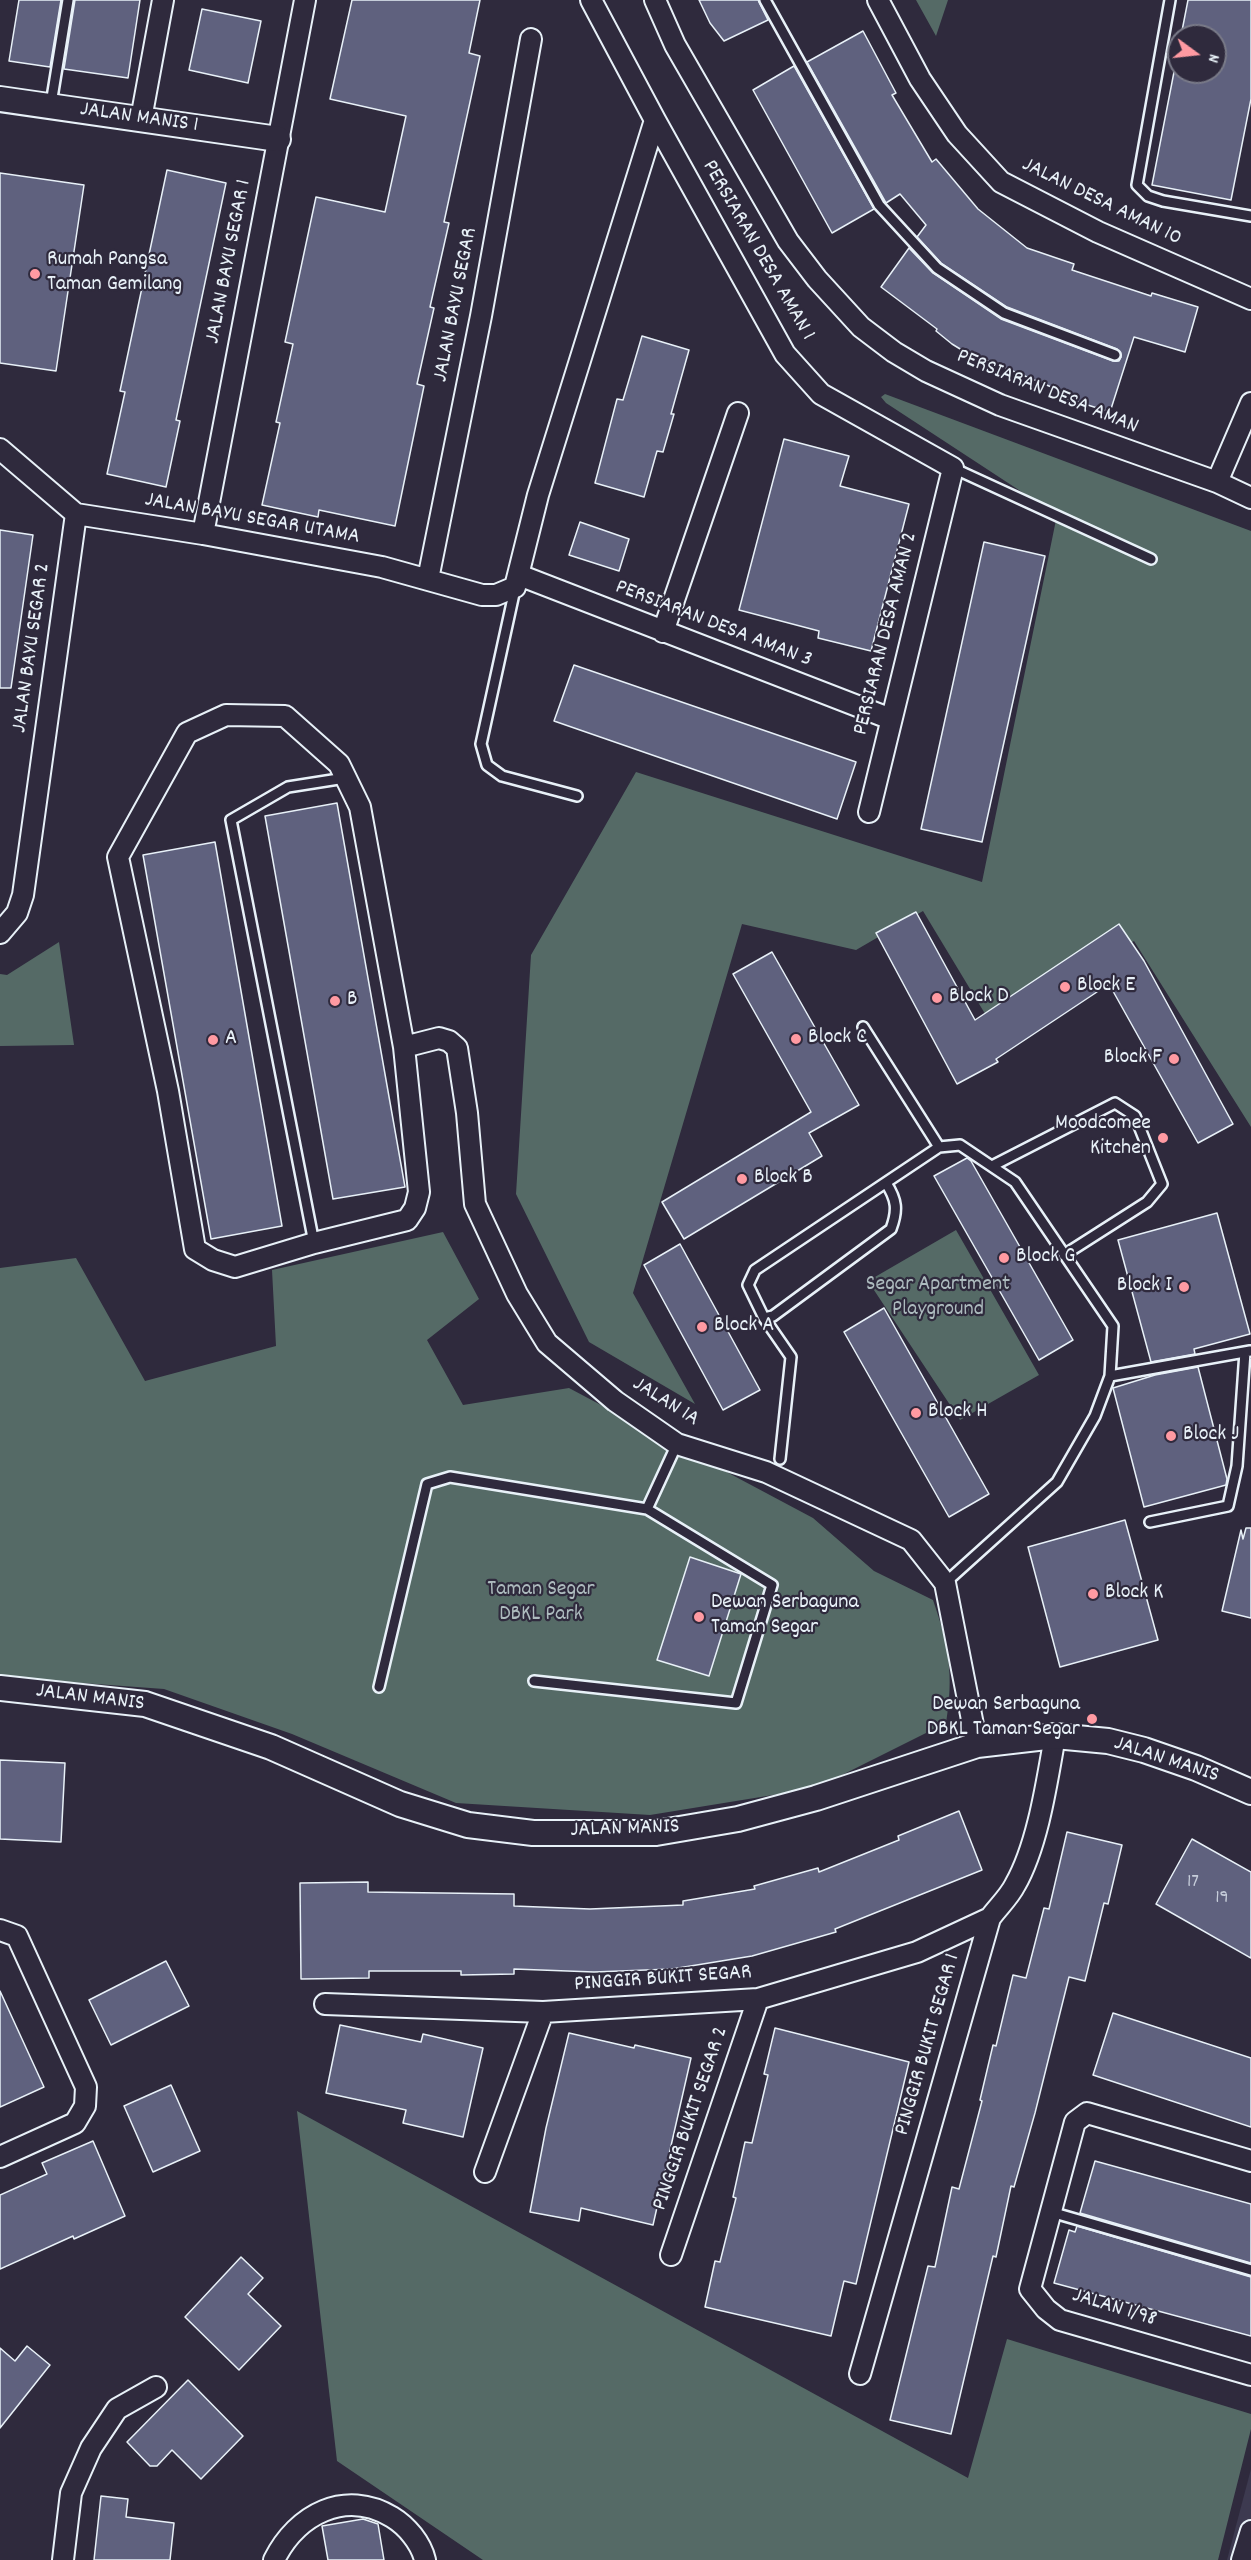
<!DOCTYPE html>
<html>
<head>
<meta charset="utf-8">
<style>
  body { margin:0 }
  #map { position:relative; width:1251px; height:2560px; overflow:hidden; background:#2f2a3d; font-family:Dekko,sans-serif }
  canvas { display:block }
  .north { position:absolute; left:1167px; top:24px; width:60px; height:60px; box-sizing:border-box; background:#2f2a3d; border:2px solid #797a88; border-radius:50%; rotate:105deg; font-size:16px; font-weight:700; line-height:24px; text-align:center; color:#e8f1f8 }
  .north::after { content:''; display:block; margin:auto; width:21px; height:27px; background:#ff9aa2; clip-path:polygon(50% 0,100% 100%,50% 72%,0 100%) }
</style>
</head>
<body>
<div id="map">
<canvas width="1251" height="2560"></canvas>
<div class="north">N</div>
</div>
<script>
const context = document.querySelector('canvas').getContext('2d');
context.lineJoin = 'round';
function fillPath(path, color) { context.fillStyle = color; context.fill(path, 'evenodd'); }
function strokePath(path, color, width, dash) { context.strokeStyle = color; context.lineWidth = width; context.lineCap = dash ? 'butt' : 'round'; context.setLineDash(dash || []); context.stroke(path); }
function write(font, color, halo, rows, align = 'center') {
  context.font = font + ' Dekko,sans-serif'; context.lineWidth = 4.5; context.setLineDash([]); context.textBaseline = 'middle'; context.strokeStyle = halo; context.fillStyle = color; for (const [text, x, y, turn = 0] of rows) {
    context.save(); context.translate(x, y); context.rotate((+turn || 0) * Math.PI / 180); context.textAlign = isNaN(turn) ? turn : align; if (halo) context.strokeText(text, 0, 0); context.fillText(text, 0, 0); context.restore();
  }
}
fillPath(new Path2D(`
  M1251,2469V2560H1227Z`), '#3d3a50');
fillPath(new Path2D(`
  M916,0H948L936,36Z
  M885,394L1251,531V1127L1134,941L990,1022L923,911L856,950L742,924L633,1293L695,1404L589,1342L516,1194L531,955L636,772L982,882L1057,515L886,403L881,397Z
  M59,942L74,1045L0,1046V974L7,975Z
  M956,1230L1039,1375L960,1420L868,1281Z
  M443,1232L479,1299L427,1340L463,1405L569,1388L813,1518L874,1571L933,1600C949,1646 954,1675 946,1723L816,1788L650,1815L456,1803L292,1734L164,1689L0,1677V1268L76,1258L145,1381L276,1346L272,1270Z
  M297,2111L968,2478L1007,2339L1251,2414V2429L1218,2560H483L337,2461Z`), '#556a66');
const building = new Path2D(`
  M19,0H61L50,67L9,61Z
  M75,0H140L128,78L64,69Z
  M352,0H480L469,53L480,56L444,222L449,223L430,307L434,308L417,384L424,386L395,526L319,510L318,517L262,505L280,423L276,422L293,344L285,342L316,197L385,212L406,116L330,99Z
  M699,0H758L768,20L724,41L710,23Z
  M1188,0H1251V99L1231,200L1152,185L1174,72H1215V36H1181Z
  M202,9L261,21L248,83L189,70Z
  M863,31L896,93L892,95L932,162L936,159L978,209L1027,248L1074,264L1072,270L1151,296L1152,293L1198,307L1185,352L1134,337L1110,412L1059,396L1061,391L979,357L978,360L952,344L936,331L937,329L881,287L909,248L933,273L1001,319L1113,361H1119L1121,357L1117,349L1007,307L941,263L917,237L926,225L900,194L886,203L885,201L807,62Z
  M794,66L874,209L832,233L753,90Z
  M167,170L226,183L176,420L180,421L166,487L107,474L125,392L120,391Z
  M0,173L84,185L56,371L0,363Z
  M642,336L689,350L671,414H674L663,452L657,451L644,497L595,483L617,399L623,400Z
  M784,439L849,456L840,486L909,504L871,651L818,638L819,631L739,610Z
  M580,522L629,539L619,571L569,555Z
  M0,530L33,535L11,688H0Z
  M984,542L1045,556L982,842L921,829Z
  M574,665L856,762L837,819L554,721Z
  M337,803L405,1187L333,1199L265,816Z
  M215,842L282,1226L211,1239L143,855Z
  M916,912L975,1020L1119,924L1144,961L1233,1124L1198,1143L1109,984L996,1059L998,1062L957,1084L876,933Z
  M772,952L859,1105L809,1133L822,1156L684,1239L662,1202L811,1112L733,974Z
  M967,1158L971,1161L1073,1340L1039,1360L934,1176Z
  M1217,1213L1250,1334L1194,1349L1195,1354L1151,1362L1118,1240Z
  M680,1244L760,1390L723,1410L644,1265Z
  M884,1308L989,1494L949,1517L844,1332Z
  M1198,1367L1227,1479L1226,1485L1144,1507L1113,1388L1155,1375Z
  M1125,1520L1158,1640L1060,1667L1028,1547Z
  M1246,1528H1251V1618L1222,1611L1241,1530L1243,1539Z
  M690,1557L741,1574L709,1676L657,1660Z
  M0,1760L65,1763L61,1842L0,1839Z
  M959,1811L982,1870L835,1929L836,1932L752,1956L672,1969L594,1972L514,1969V1974L461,1975V1971H369V1978L301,1979L300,1883L368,1882V1892L514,1894V1906L590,1909L683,1905V1901L755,1889L754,1886L818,1868L819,1872L899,1840L898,1836Z
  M1067,1832L1122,1845L1108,1904L1104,1903L1085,1981L1069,1977L1035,2113L1014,2187L1011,2186L996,2257L993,2256L951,2434L890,2420L928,2266L935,2267L952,2187L959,2189L982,2101L980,2100L993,2045L996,2046L1013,1975L1026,1978L1044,1908L1049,1909Z
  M1192,1839L1251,1872V1958L1156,1904Z
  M166,1961L189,2006L111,2045L89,2000Z
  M0,1991L44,2087L0,2107Z
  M1113,2013L1251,2058V2127L1093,2075Z
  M340,2025L421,2042L423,2034L483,2048L463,2137L403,2123L406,2110L326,2093Z
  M775,2028L909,2062L856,2284L844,2281L831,2336L705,2307L715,2261L720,2262L736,2198L733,2197L745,2142L752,2143L768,2075L764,2074Z
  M569,2033L634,2048L635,2045L691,2058L653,2225L581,2208L579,2221L530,2212L546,2128Z
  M171,2085L200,2151L153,2172L124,2106Z
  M93,2141L125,2216L74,2239L73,2236L0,2269V2195L47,2174L42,2163Z
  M1095,2161L1251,2204V2263L1080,2213Z
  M1077,2226L1251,2277V2336L1054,2283L1069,2230L1075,2232Z
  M241,2257L263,2278L248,2294L281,2326L239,2370L185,2317Z
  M27,2346L50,2365L0,2428V2348L15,2361Z
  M188,2380L243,2436L201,2479L172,2450L157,2466H150L127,2442Z
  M101,2496L128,2499L126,2517L174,2523L170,2560H94Z
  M363,2519L378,2524L384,2560H328L322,2526Z`);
fillPath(building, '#5f617e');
strokePath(building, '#e8f1f8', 1.5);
const service = new Path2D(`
  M765,0L879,205L937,268L1004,313L1115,355
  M1170,0L1137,185L1148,196L1163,201L1251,216
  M51,104L68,0
  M953,468L1151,559
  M515,589L481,744L487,765L502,776L577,796
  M863,1027L939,1147
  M992,1166L1115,1103L1135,1116L1162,1184L1147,1202L1064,1255
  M886,1183C897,1200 898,1210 891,1229L773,1316L764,1318L748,1285L755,1270L939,1147L960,1145L1015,1182L1113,1326L1110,1376L1095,1416L1057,1482L945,1583
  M314,1243L231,820L288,787L345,778
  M764,1318L791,1357L780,1459
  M1110,1376L1250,1351
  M1150,1522L1228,1506L1237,1466L1245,1352
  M534,1681L736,1703L772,1585L647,1509L677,1444
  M379,1687L427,1484L450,1477L647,1509
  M1051,2212L1251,2270`);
const minor = new Path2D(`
  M591,0L655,120L785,354L821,394L953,468L869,812
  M655,0L675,45L788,241L817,279L861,327L894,352L926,371L1000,405L1217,482L1251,498
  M878,0L920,79L957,134L1001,182L1098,232L1251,299
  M141,119L163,0
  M0,449L76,514L203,534L382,567L482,595H496L515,587L538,495L655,120
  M1217,482L1251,403
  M203,534L305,0
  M519,575L891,719
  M428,579L481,316L531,39
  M663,632L738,413
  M226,715L285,716L339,764L360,807L404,1047L419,1192L415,1208L407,1220L314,1243L235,1267L213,1260L195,1249L168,1091L118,857L187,733Z
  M0,933L17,913L23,895L76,514
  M404,1047L439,1038L449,1041L457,1048L467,1113L475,1204L517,1294L547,1343L615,1401L677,1444L766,1472L911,1540L945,1583L977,1745
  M0,1930L17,1936L86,2087L85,2106L75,2123L0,2157
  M325,2004L543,2012L758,1999L917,1952L990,1918
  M1251,2161L1087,2113L1075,2122L1030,2289L1046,2309L1060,2320L1251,2375
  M485,2172L543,2012
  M671,2255L758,1999
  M860,2374L990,1918C998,1907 1009,1897 1015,1885C1038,1845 1047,1781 1055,1736
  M63,2560L71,2493L91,2448L117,2409L156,2387
  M274,2560C297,2514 345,2489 392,2517C407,2526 421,2543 425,2560
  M1242,2560L1251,2531`);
const tertiary = new Path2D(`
  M0,99L278,139
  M0,1688L145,1704L271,1747L400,1804L468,1825L533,1833H656L738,1819L816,1798L977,1745L1055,1736L1108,1741L1144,1750L1196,1768L1251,1792`);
strokePath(service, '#e8f1f8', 14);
strokePath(minor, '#e8f1f8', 24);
strokePath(tertiary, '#e8f1f8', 28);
strokePath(service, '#2f2a3d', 9);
strokePath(minor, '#2f2a3d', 20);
strokePath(tertiary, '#2f2a3d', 24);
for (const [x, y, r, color] of [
  [35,274,6,"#ff9aa2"],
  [1065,987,6,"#ff9aa2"],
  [937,998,6,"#ff9aa2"],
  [335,1001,6,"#ff9aa2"],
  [796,1039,6,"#ff9aa2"],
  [213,1040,6,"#ff9aa2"],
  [1174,1059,6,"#ff9aa2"],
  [1163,1138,6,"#ff9aa2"],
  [742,1179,6,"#ff9aa2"],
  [1004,1258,6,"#ff9aa2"],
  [1184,1287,6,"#ff9aa2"],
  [702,1327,6,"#ff9aa2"],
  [916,1413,6,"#ff9aa2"],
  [1171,1436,6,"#ff9aa2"],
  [1093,1594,6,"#ff9aa2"],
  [699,1617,6,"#ff9aa2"],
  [1092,1719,6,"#ff9aa2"]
]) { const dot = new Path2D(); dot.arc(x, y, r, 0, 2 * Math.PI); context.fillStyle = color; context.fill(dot); strokePath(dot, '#2f2a3d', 2); }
write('20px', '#c6cdda', null, [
  ["17",1193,1883],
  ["19",1222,1899]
]);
write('22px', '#e8f1f8', '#2f2a3d', [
  ["JALAN MANIS 1",139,119,8],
  ["JALAN DESA AMAN 10",1101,203,26],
  ["PERSIARAN DESA AMAN 1",757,251,60],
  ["JALAN BAYU SEGAR 1",230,262,-79],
  ["JALAN BAYU SEGAR",457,305,-79],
  ["PERSIARAN DESA AMAN",1047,393,22],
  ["JALAN BAYU SEGAR UTAMA",252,520,10],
  ["PERSIARAN DESA AMAN 3",713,625,21],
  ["PERSIARAN DESA AMAN 2",887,634,-76],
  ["JALAN BAYU SEGAR 2",33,648,-82],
  ["JALAN 1A",665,1403,32],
  ["JALAN MANIS",90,1699,7],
  ["JALAN MANIS",1166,1761,18],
  ["JALAN MANIS",625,1830,-2],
  ["PINGGIR BUKIT SEGAR",663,1980,-4],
  ["PINGGIR BUKIT SEGAR 1",929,2045,-74],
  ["PINGGIR BUKIT SEGAR 2",692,2119,-71],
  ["JALAN 1/98",1114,2309,17]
]);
write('22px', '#e8f1f8', '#2f2a3d', [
  ["Rumah Pangsa",47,261],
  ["Taman Gemilang",47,286],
  ["Block E",1077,987],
  ["Block D",949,998],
  ["B",347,1001],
  ["Block C",808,1039],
  ["A",225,1040],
  ["Block F",1162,1059,"right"],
  ["Moodcomee",1151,1125,"right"],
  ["Kitchen",1151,1150,"right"],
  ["Block B",754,1179],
  ["Block G",1016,1258],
  ["Block I",1172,1287,"right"],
  ["Block A",714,1327],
  ["Block H",928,1413],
  ["Block J",1183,1436],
  ["Block K",1105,1594],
  ["Dewan Serbaguna",711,1604],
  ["Taman Segar",711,1629],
  ["Dewan Serbaguna",1080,1706,"right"],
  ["DBKL Taman Segar",1080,1731,"right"]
], 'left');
write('22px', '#adbbbe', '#2f2a3d', [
  ["Segar Apartment",938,1286],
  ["Playground",938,1311],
  ["Taman Segar",541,1591],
  ["DBKL Park",541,1616]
]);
</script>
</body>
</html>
